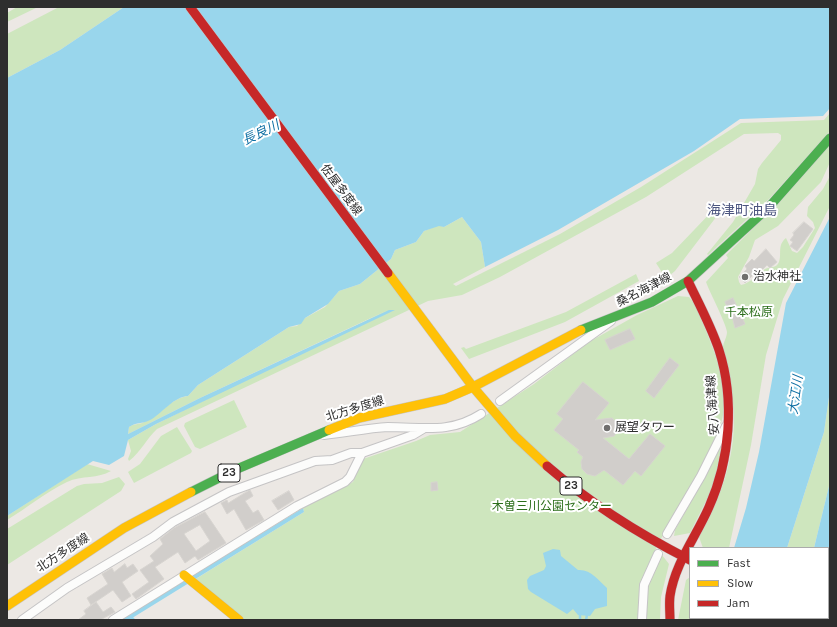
<!DOCTYPE html>
<html>
<head>
<meta charset="utf-8">
<style>
  body { margin:0 }
  #map { position:relative; width:837px; height:627px; overflow:hidden; background:#ece8e4; font-family:Karla,sans-serif }
  canvas { display:block }
  .frame { position:absolute; inset:0; border:8px solid #2e2e2e; pointer-events:none }
  .legend { position:absolute; left:689px; top:547px; width:140px; height:72px; box-sizing:border-box; background:#fff; border:1px solid #ababab; margin:0; padding:5px 7px; list-style:none; font-size:12px; color:#2e2e2e }
  .legend li { display:flex; align-items:center; gap:8px; height:20px }
  .legend b { width:20px; border:1px solid #ababab }
</style>
</head>
<body>
<div id="map">
<canvas width="837" height="627"></canvas>
<div class="frame"></div>
<ul class="legend">
<li><b style="height:5px;background:#4caf50"></b>Fast</li>
<li><b style="height:5px;background:#ffc107"></b>Slow</li>
<li><b style="height:5px;background:#c62828"></b>Jam</li>
</ul>
</div>
<script>
const context = document.querySelector('canvas').getContext('2d');
context.lineJoin = 'round';
function fillPath(path, color) { context.fillStyle = color; context.fill(path, 'evenodd'); }
function strokePath(path, color, width, dash) { context.strokeStyle = color; context.lineWidth = width; context.lineCap = dash ? 'butt' : 'round'; context.setLineDash(dash || []); context.stroke(path); }
function write(font, color, halo, rows, align = 'center') {
  context.font = font + ' Karla,"Noto Sans JP",sans-serif'; context.lineWidth = 4; context.setLineDash([]); context.textBaseline = 'middle'; context.strokeStyle = halo; context.fillStyle = color; for (const [text, x, y, turn = 0] of rows) {
    context.save(); context.translate(x, y); context.rotate((+turn || 0) * Math.PI / 180); context.textAlign = isNaN(turn) ? turn : align; if (halo) context.strokeText(text, 0, 0); context.fillText(text, 0, 0); context.restore();
  }
}
fillPath(new Path2D(`
  M17,7H38L7,22V13Z
  M59,7H124L60,50L7,78V34Z
  M830,113V131L769,199L708,255L707,254L733,222L755,184L758,169L762,163L781,140V135L778,133L744,134L646,197L500,277L462,295L428,301L157,429C146,439 141,452 129,461L128,459L131,451L128,440L156,424L388,310L200,398L128,434L129,427C134,423 139,425 144,422C160,415 171,398 188,396L198,385L289,327L297,326L305,318L325,307L339,291L360,284L391,259L395,250L416,242L424,231L439,225L444,227L462,217L481,242L485,267L453,284L456,286L560,234L641,187L741,123L824,120Z
  M830,145V162L821,182L778,226L755,240L749,257L738,277L739,282L741,285C751,283 757,274 765,269C770,266 776,269 779,262C782,254 777,245 786,238L792,251L797,253L803,247L815,228L813,222L807,216L808,207L823,189L830,176V206L783,299L766,355L751,445L729,548H703L699,537C720,499 734,462 734,419C734,395 727,373 723,350C722,344 727,338 727,332C726,323 710,293 706,282L728,258L726,255L779,203Z
  M717,206L720,208V212L675,271L669,276L665,277L656,263L672,253Z
  M636,274L639,281L565,322L469,359L461,348L464,347L466,349L566,312Z
  M678,296L689,297L695,304C708,337 726,371 724,408C723,422 716,436 711,449C687,506 637,555 638,620H243L194,580L304,512L303,508L353,482L359,465L363,459L416,441L430,435L460,432L534,384L589,342L637,315Z
  M830,390V482L814,548H787L824,432Z
  M234,400L247,427L200,449L195,447L184,426L185,423Z
  M177,427L192,451L191,453L134,483L128,472L140,464L161,436Z
  M723,439L714,485L690,533L674,536L675,530L715,459Z
  M87,464L111,471C98,479 82,475 67,482C46,492 27,508 7,520V516Z
  M119,477L125,484L121,491L7,565V529L77,486L84,484L102,483Z
  M662,555L669,564L661,597L660,620H645L647,587Z
  M690,577V618H707V620H678L686,580Z
  M764,618H798V620H763Z`), '#cee6be');
fillPath(new Path2D(`
  M124,7H830V108L823,116L740,119L694,151L558,230L485,267L481,242L462,217L444,227L439,226L424,231L416,242L395,250L391,259L360,284L339,291L328,304L305,318L301,324L289,327L198,385L188,396C174,397 164,411 152,419C144,424 136,422 129,427L128,434L200,398L389,310H395L156,424L128,440L124,456L109,465L93,461L7,516V78L60,50Z
  M830,217V390L824,432L787,548H734L746,508L759,452L786,303Z
  M830,482V620H798V618H828V548H814Z
  M303,508L304,512L129,620H119Z
  M553,549L560,550L561,556L578,570C591,569 598,580 607,588V606L595,609L590,616L578,615L573,609L567,614L531,592L528,589L527,580L530,576L544,570L546,566L543,553Z
  M713,618H764L763,620H712Z`), '#99d6ec');
strokePath(new Path2D(`
  M132,618L134,620
  M580,620V615
  M586,620L587,615`), '#99d6ec', 2.5);
const building = new Path2D(`
  M804,222L813,229L797,251L790,246L793,242L790,240L794,235L793,233Z
  M766,249L777,262L770,268L767,265L755,277L753,275L745,283L739,277L747,269L745,266L752,259L754,261Z
  M733,298L745,324L735,328L733,320L725,302Z
  M630,329L635,339L610,350L605,340Z
  M670,358L679,365L654,398L646,391Z
  M583,382L609,403L595,420L612,418L616,422L617,432L614,436L603,438L629,459L650,434L665,446L641,476L635,471L623,485L604,470L595,476L587,474L582,469L581,462L583,457L577,452L579,450L554,430L563,419L557,414Z
  M437,482L438,490L431,491V483Z
  M250,490L253,496L245,501L253,513L258,510L264,520L246,530L234,509L227,514L221,503L227,500L228,503Z
  M289,491L294,500L278,510L272,501Z
  M205,512L226,543L198,560L195,556L185,563L178,552L155,567L164,579L136,599L132,594L149,582L140,570L154,561L150,556L163,544L160,539L174,528ZM200,525L210,541L196,551L184,534Z
  M125,564L127,568L133,564L138,571L122,582L131,596L122,602L113,590L91,605L87,598L108,584L102,574L112,568L114,572Z
  M96,602L103,612L111,607L115,612L100,620H78L86,614L84,611Z`);
fillPath(building, '#d1cecb');
strokePath(building, '#d7d4d0', 1);
const street = new Path2D(`
  M500,401L611,321
  M324,435C345,433 367,428 388,427C423,427 450,434 481,414
  M667,534L701,476L726,426
  M22,620L67,588L153,537L173,522L229,492L315,461L332,460L351,453H362
  M113,620L297,506L345,482L350,477L362,453L413,435L423,429
  M642,620L644,585L658,554`);
const fast = new Path2D(`
  M581,330L652,302L688,281L769,207L830,138
  M191,492L237,469L329,430`);
const slow = new Path2D(`
  M388,273L473,387L581,330
  M329,430L359,418L445,399L473,387L515,436L547,466
  M184,575L239,620
  M7,606L124,528L191,492`);
const jam = new Path2D(`
  M190,7L388,273
  M547,466C591,504 639,534 690,560
  M805,618L809,620
  M670,620C670,612 669,604 670,596C675,563 696,537 709,507C730,460 735,400 719,350C711,326 699,304 688,281`);
strokePath(street, '#c5c4c5', 10);
strokePath(fast, '#c5c4c5', 10);
strokePath(slow, '#c5c4c5', 10);
strokePath(jam, '#c5c4c5', 10);
strokePath(street, '#fcfcfb', 8);
strokePath(fast, '#4caf50', 9);
strokePath(slow, '#ffc107', 9);
strokePath(jam, '#c62828', 9);
for (const [x, y, r, color] of [
  [745,277,4,"#706f6e"],
  [607,428,4,"#706f6e"]
]) { const dot = new Path2D(); dot.arc(x, y, r, 0, 2 * Math.PI); context.fillStyle = color; context.fill(dot); strokePath(dot, '#fff', 1.5); }
for (const [x, y, w] of [
  [229,473,22],
  [571,486,22]
]) { const box = new Path2D(); box.roundRect(x - w / 2, y - 9, w, 18, 3); context.fillStyle = '#fff'; context.fill(box); strokePath(box, '#2e2e2e', 1); }
write('bold 11px', '#2e2e2e', null, [
  ["23",229,473],
  ["23",571,486]
]);
write('12px', '#2e2e2e', '#fff', [
  ["佐屋多度線",341,190,53],
  ["桑名海津線",644,290,-27],
  ["安八海津線",713,405,-94],
  ["北方多度線",355,409,-17],
  ["北方多度線",63,553,-33]
]);
write('12px', '#2e2e2e', '#fff', [
  ["治水神社",753,277],
  ["展望タワー",615,428]
], 'left');
write('12px', '#2c6e1b', '#fff', [
  ["千本松原",749,313],
  ["木曽三川公園センター",552,507]
]);
write('italic 13px', '#0d6fa3', '#fff', [
  ["長良川",261,133,-26],
  ["大江川",796,395,-82]
]);
write('14px', '#4d5680', '#fff', [
  ["海津町油島",742,211]
]);
</script>
</body>
</html>
